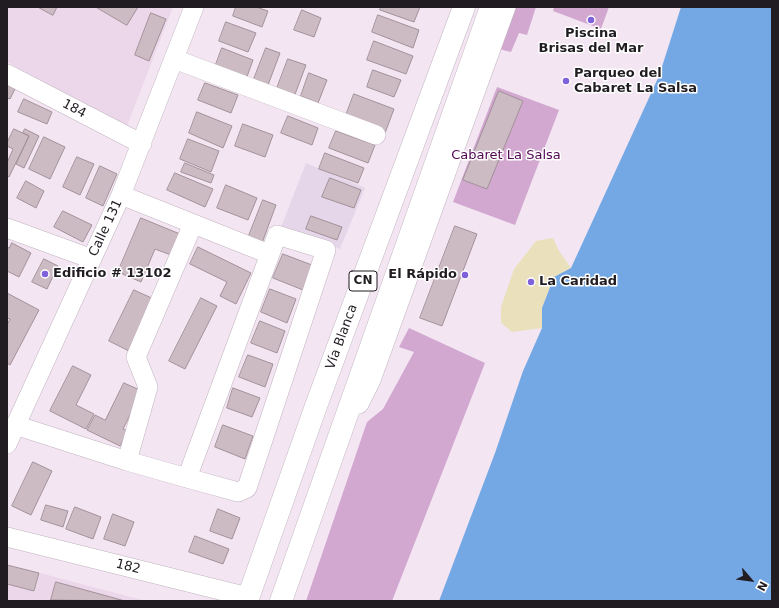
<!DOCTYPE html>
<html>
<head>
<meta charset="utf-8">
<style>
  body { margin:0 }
  #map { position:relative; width:779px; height:608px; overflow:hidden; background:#f3e5f2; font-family:"DejaVu Sans",sans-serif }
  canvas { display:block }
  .frame { position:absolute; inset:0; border:8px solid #211c21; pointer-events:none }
  .north { position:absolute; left:731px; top:560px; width:40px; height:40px; -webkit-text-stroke:3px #fff; paint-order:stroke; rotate:118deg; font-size:11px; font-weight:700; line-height:16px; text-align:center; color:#211c21 }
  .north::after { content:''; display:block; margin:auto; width:14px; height:18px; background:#211c21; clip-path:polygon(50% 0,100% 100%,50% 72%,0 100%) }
</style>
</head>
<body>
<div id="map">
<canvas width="779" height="608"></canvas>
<div class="frame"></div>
<div class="north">N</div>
</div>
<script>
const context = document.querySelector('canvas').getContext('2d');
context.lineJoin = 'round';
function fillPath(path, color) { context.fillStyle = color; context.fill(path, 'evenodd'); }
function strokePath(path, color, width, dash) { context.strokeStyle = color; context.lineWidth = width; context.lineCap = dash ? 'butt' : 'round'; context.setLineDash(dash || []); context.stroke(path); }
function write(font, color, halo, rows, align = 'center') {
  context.font = font + ' "DejaVu Sans",sans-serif'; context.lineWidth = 3; context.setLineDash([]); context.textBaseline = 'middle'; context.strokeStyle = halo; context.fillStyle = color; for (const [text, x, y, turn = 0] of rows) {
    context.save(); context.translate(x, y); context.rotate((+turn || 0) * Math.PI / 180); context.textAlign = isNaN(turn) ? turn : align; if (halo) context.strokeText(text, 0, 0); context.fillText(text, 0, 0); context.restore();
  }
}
fillPath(new Path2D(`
  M306,163L365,188L340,249L281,227Z`), '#e6d6e9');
fillPath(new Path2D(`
  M7,7H173L127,126L7,62Z
  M40,573L146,601H7V584L35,592Z`), '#ebd7e9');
fillPath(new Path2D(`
  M515,7H536L527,35L519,33L511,52L499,49Z
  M554,7H609L601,29L553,11Z
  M497,87L559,110L515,225L453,202Z
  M409,328L485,363L392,601H306L367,422L383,409L414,352L399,347Z`), '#d2a8d0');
fillPath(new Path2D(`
  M553,238L559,251L571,268L554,277L542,308V328L512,332L501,323V307L514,269L536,241Z`), '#eae1bc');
fillPath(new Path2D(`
  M681,7H772V601H439L495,453L523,371L542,328V308L554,277L571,268L659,76Z`), '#74a8e4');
const building = new Path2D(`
  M38,7H57L53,15Z
  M96,7H138L127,25Z
  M236,7H256L268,11L262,27L233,16Z
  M381,7H420L414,22L380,10Z
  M302,10L321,18L314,37L294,30Z
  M151,13L166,19L149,61L135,55Z
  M378,15L419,30L413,48L372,32Z
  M226,22L256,33L248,52L219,41Z
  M374,41L413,56L406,74L367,60Z
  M222,48L253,60L245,82L214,70Z
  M266,48L280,53L268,85L254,79Z
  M288,59L306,65L294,97L276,91Z
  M373,70L401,80L394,97L367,87Z
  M309,73L327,80L318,103L301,96Z
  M205,83L238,95L231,113L198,100Z
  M7,85L15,89L10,99L7,98Z
  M499,91L523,101L487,189L463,180Z
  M354,94L394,109L385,133L345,118Z
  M24,99L52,112L47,124L18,112Z
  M197,112L232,126L223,148L189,133Z
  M288,116L318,128L312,145L281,133Z
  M243,124L273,135L265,157L235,146Z
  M14,129L29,136L9,177L7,176V163L13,149L7,146V143Z
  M25,129L39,136L24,168L16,164L29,136L23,133Z
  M336,131L375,145L368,163L329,148Z
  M44,137L65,147L50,179L29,169Z
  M188,139L219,151L211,172L180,159Z
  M325,153L364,168L358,183L319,169Z
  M77,157L94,164L80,195L63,187Z
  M185,163L214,175L211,183L181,172Z
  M100,166L117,174L103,206L86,198Z
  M175,173L213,189L205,207L167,190Z
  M330,178L361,190L354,208L322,197Z
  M26,181L44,191L36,208L17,198Z
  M226,185L257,198L248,220L217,208Z
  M263,200L276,205L262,243L248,238Z
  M63,211L92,225L83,242L54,227Z
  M311,216L342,227L337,240L306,229Z
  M141,218L180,234L171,255L155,249L141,282L118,272Z
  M455,226L477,234L442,326L420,318Z
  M12,243L31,253L19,277L7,271V247L9,248Z
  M198,247L251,273L236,304L220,296L227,282L190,264Z
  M283,254L312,265L303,290L273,278Z
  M44,259L58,266L47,289L32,282Z
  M270,289L296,299L287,323L261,312Z
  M134,290L156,300L131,352L109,341Z
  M7,293L39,310L10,365L7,363V325L10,319L7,318Z
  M201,298L217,306L185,369L169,361Z
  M260,321L285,331L277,353L251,343Z
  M248,355L273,364L265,387L239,377Z
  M73,366L91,375L76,405L94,414L86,429L50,411Z
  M124,383L142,391L123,429L128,431L120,446L87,430L95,415L105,420Z
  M233,388L260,398L252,417L227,408Z
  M223,425L253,436L245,459L215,447Z
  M33,462L52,471L31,515L12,506Z
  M46,505L68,511L63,527L41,520Z
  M75,507L101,517L93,539L66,529Z
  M218,509L240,518L232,539L210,531Z
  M113,514L134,522L125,546L104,539Z
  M195,536L229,549L223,564L189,552Z
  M7,565L39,573L34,591L7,584Z
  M56,582L125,601L51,600Z`);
fillPath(building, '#ccbbc3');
strokePath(building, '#a29199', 1);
const minor = new Path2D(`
  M174,59L376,135
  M7,74L142,144
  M121,195L269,254
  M7,228L92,259
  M359,404L371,380L506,7
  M15,425L127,461L187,478L238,492L247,488L326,250L277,235L187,478
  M7,444L121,195L194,7
  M127,461L148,387L136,357L193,224
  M7,537L248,597`);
const highway = new Path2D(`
  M247,601L316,406L464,7
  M281,601L491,7`);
strokePath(minor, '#c1b4c0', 20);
strokePath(highway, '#c1b4c0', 23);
strokePath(minor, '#fff', 19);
strokePath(highway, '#fff', 22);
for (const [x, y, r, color] of [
  [591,20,4,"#7f61dc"],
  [566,81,4,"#7f61dc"],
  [45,274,4,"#7f61dc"],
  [465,275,4,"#7f61dc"],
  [531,282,4,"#7f61dc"]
]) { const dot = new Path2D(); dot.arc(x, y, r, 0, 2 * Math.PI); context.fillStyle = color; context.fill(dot); strokePath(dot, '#fff', 1.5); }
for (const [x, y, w] of [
  [363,281,28]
]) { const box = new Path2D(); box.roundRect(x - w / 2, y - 10, w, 20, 3); context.fillStyle = '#fff'; context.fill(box); strokePath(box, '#211c21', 1); }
write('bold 12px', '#211c21', null, [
  ["CN",363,281]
]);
write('bold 13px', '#211c21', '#fff', [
  ["Piscina",591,34,"center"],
  ["Brisas del Mar",591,49,"center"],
  ["Parqueo del",574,74],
  ["Cabaret La Salsa",574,89],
  ["Edificio # 13102",53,274],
  ["El Rápido",457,275,"right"],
  ["La Caridad",539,282]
], 'left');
write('13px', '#211c21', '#fff', [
  ["184",74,109,28],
  ["Calle 131",106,228,-65],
  ["Vía Blanca",342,337,-70],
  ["182",128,567,14]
]);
write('13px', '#510651', '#fff', [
  ["Cabaret La Salsa",506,156]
]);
</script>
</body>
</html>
